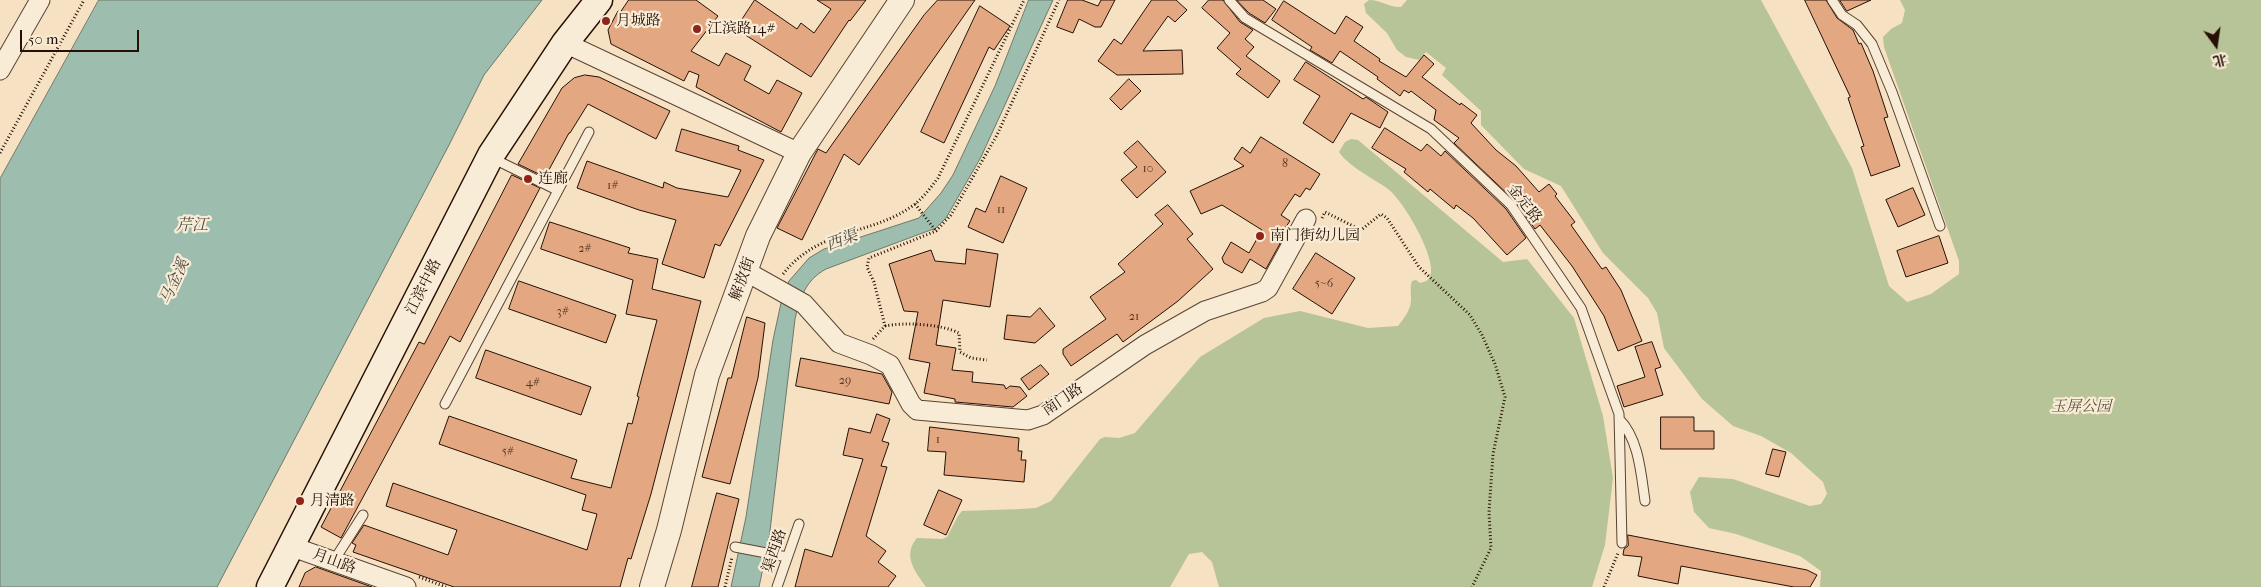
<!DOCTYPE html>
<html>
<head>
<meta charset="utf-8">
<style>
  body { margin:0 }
  #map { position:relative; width:2261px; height:587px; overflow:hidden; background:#f6e1c2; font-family:"IM FELL French Canon","Noto Serif SC",serif }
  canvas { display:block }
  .north { position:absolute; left:2191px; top:20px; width:50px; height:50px; -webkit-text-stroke:4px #f9ecd7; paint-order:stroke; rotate:166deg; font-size:14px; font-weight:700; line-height:20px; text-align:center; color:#261005 }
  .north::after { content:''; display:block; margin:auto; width:18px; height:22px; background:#261005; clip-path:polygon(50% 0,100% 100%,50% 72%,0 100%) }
  .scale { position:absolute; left:20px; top:30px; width:119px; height:22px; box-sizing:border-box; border:2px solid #261005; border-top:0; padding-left:6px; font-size:15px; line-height:18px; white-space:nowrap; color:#261005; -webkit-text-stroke:4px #f9ecd7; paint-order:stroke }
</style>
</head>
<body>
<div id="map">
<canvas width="2261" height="587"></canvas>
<div class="north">北</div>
<div class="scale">50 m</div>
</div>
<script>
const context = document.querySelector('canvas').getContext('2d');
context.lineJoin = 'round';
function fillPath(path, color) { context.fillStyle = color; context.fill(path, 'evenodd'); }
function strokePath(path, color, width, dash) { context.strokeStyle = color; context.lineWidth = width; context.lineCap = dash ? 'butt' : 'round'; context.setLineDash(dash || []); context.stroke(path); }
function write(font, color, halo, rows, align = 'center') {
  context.font = font + ' "IM FELL French Canon","Noto Serif SC",serif'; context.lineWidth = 4.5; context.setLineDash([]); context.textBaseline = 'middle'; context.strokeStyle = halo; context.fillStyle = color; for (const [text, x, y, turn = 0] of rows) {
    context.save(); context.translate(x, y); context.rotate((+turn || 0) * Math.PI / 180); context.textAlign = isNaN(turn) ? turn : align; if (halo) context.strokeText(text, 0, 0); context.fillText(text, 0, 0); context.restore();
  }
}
fillPath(new Path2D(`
  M1369,0C1381,0 1390,8 1401,7L1407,0H1761L1852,168L1889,286L1907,302L1931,294L1959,274V261L1884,47L1883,37L1891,29L1902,23L1905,10L1900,0H2261V587H1820L1821,571L1800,556L1736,534L1709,528L1694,512L1690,492L1699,477L1733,479L1810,506L1821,504L1827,494L1823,482L1791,453L1761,436L1733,426L1702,399L1664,348L1657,313L1648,298L1603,253L1561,186L1524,169L1481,125V111L1442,75L1446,68L1426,52L1419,60L1406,57L1397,50L1387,33L1366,13L1364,4Z
  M1351,139L1358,140L1503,262L1527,259L1574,318L1603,416L1613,478L1605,545L1592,587H1219L1212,562L1202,552L1189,554L1170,587H926C915,571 902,556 917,538L942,539L947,537L958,516L962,511L1021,509L1036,508L1051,501L1100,439L1105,437L1119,438L1135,433L1200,357L1264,318L1300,311L1368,328L1398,326C1405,317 1412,308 1411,297C1411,290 1410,287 1412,281L1416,280L1420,283C1424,282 1428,281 1430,277C1438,259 1403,200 1388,189C1374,179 1348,166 1339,152L1345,142Z`), '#b7c497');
const water = new Path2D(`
  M99,0H542L484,75L449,145L217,587H0V179Z
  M1029,0H1053L981,157L946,218L936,228L826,269C806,280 800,297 795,319L769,539L759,587H731L746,517L773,340L781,303L789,281L809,258L824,249L919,218L941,193L953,175L995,86Z`);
fillPath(water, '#9dbeae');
strokePath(water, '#6d786a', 1);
const building = new Path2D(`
  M629,0H696L718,16L691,51L719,66L726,53L751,66L744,80L769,94L777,80L802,93L781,132L696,87L699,75L689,71L684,81L611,44L608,30L618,11L620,12Z
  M755,0L797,29L801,23L814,33L831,9L817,0H866L850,21L849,20L811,77L736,29Z
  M938,0H975L859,165L844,154L802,240L777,228L818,149L826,153L924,15Z
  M1068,0H1082L1098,6L1101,0H1115L1101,27H1095L1079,19L1073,33L1057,27Z
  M1152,0H1176L1187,10L1175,22L1168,16L1143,51L1182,50L1183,74L1117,75L1098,61L1114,39L1121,44Z
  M1209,0H1223L1240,22L1253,30L1245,39L1254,47L1246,56L1280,81L1268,98L1236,74L1241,69L1217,48L1230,33L1202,8Z
  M1237,0H1263L1276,9L1265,23L1249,13Z
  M1805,0H1826L1837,18L1853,30L1859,44L1861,43L1873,71L1888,117L1884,118L1900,166L1871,176L1861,147L1864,146L1848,98L1850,97Z
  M1840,0H1871L1847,11Z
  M1284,1L1335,34L1346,16L1363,27L1354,41L1380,59L1379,61L1406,77L1424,55L1434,64L1422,77L1460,105L1461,103L1477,115L1471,123L1496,150L1516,166L1539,192L1549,184L1557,194L1555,196L1575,222L1571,225L1602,269L1606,267L1621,290L1642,341L1618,351L1604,316L1572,266L1540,225L1535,229L1515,201L1454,143L1459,138L1434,120L1436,110L1411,91L1409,93L1404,90L1400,96L1377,79L1378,77L1340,51L1332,63L1310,50L1312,47L1272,20Z
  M980,6L1010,26L994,50L989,47L944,143L921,132Z
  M1306,62L1363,99L1366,97L1388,112L1380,128L1351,113L1333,143L1303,123L1320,96L1294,80Z
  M585,75L599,77L670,111L656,139L588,104L570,133H569L545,177L518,164L562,88L574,78Z
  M1129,79L1141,91L1121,110L1110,99Z
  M1385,128L1421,151L1427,144L1441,156L1445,151L1506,209L1526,238L1507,255L1473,218L1456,205L1454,209L1430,189L1428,192L1404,172L1406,169L1372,148Z
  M682,129L739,146L738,150L764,160L720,246L715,244L704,278L662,264L676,220L639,210L577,188L587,161L663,188L664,182L677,188L728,197L741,170L676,151Z
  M1261,137L1320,174L1310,190L1306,188L1300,197L1295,194L1281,215L1290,221L1285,228L1288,229L1266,269L1250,259L1242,273L1224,263L1222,258L1231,242L1249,253L1262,230L1222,205L1201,214L1190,191L1244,166L1234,159L1242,147L1250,153Z
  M1138,141L1166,172L1137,198L1121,180L1137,167L1124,153Z
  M512,175L540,188L460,342L450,336L341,538L321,527L419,342L424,344Z
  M1001,176L1027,188L1003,243L968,227L976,208L985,212Z
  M1913,188L1925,215L1898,227L1886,200Z
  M1168,205L1193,234L1187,239L1213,269L1178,301L1123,342L1117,334L1071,366L1063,354V349L1106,319L1090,297L1125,272L1118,264L1163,224L1155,215Z
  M550,222L630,248L628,253L658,259L652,289L701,301L651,494L631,559L628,558L620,587H454L353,552L356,545L352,543L364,525L448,555L457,530L386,506L393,483L587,550L597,514L582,510L586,495L439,444L449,416L577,460L571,478L611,488L628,423L632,424L639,397L637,396L657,320L626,314L633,280L541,249Z
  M1939,236L1948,263L1906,277L1897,251Z
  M967,249L998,254L990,307L943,300L936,345L956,348L952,370L973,372L972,382L1004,385L1006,389L1010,386L1020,387L1027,396L1013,407L955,402V399L924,393L930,363L909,359L918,312L904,311L889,264L931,250L935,261L965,264Z
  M1316,253L1355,278L1332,314L1293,289Z
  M519,281L616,315L606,343L509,309Z
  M1040,308L1055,326L1035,343L1004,339L1007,315L1030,317Z
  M747,317L765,323L758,378L730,484L702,477L728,378H731Z
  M1652,342L1661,367L1655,369L1663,395L1624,407L1617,386L1645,377L1635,347Z
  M486,350L591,387L581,415L476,378Z
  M801,358L882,374L892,392L889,404L796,386Z
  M1041,365L1049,374L1029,390L1021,379Z
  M877,414L890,419L882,441L889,443L881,466L887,467L866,536L886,551L878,562L896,576L888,587H795L805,549L832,557L863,459L843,455L849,428L870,433Z
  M1661,417H1694V431H1714V449H1661Z
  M930,427L1019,438L1018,451H1022L1021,460H1026L1024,482L944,475L946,452L928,451Z
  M1773,449L1786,452L1779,477L1766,474Z
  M939,490L962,500L946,535L924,525Z
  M717,493L739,499L718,587H692Z
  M1628,535L1807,570L1817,575L1810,587H1794L1681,566L1678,584L1638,576L1642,557L1623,555L1624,549L1628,546Z
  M316,567L372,587H299L305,573Z`);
fillPath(building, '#e3a781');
strokePath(building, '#261005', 1);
const service = new Path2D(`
  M1229,0L1245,18L1431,129L1511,205L1581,308L1619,414L1622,543
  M1832,0L1842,15L1857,25L1872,44L1892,92L1940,226
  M492,158L557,190
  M445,404L589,132
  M1619,419C1639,439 1641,474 1645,501
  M735,547L787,557
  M333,562L363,515
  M777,587L799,524`);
const minor = new Path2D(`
  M565,43L799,153
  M0,70L40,0
  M747,272L804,304L839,343L871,355L890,365L911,404L917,410L1028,420L1043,415L1145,345L1205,311L1262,292L1268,288L1306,219
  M290,546L406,587`);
const tertiary = new Path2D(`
  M652,587L669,530L707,375L758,236L799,153L902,0`);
const secondary = new Path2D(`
  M270,587L491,155L565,43L599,0`);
strokePath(service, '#5a4434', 11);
strokePath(minor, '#5a4434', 21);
strokePath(tertiary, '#5a4434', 26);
strokePath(secondary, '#261005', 29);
strokePath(new Path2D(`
  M0,153L84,0
  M915,204L936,231
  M1322,218L1325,212L1361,230L1381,214L1387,218L1419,267L1470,315L1482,335L1495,364L1505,397L1493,454L1489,512L1491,548L1472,587
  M783,274C820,227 873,236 915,204C925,196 931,187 938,178L1024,0
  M885,326C905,322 941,324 959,333L960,352L971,358L987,360
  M873,339L885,326L874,282L867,267L869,258L936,231L951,215L997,135L1059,0
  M419,577L446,587
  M725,587L732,557
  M1604,587L1618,553`), '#261005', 3, [1, 2.5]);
strokePath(service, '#f9ecd7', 9);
strokePath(minor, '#f9ecd7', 19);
strokePath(tertiary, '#f9ecd7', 24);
strokePath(secondary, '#f9ecd7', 26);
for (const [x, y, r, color] of [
  [606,21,5,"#8f2418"],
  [697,29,5,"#8f2418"],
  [528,179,5,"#8f2418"],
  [1260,236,5,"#8f2418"],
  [300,501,5,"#8f2418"]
]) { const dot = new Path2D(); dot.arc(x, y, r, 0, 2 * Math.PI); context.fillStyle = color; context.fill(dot); strokePath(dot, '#f9ecd7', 2); }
write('12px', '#553624', null, [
  ["8",1285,164],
  ["10",1148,169],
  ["1#",613,186],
  ["11",1001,210],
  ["2#",585,249],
  ["5~6",1324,284],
  ["3#",563,312],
  ["21",1134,317],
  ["29",845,381],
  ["4#",533,383],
  ["1",938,440],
  ["5#",508,452]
]);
write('15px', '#261005', '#f9ecd7', [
  ["月城路",616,21],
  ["江滨路14#",707,29],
  ["连廊",538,179],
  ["南门街幼儿园",1270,236],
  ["月清路",310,501]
], 'left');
write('15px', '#261005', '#f9ecd7', [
  ["金定路",1524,204,51],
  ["解放街",743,279,-70],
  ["江滨中路",424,287,-63],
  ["南门路",1063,400,-34],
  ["渠西路",775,551,-71],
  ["月山路",334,562,20]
]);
write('italic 15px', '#594f38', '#f9ecd7', [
  ["玉屏公园",2081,407]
]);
write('italic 16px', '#504d40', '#f9ecd7', [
  ["芹江",192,226],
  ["西渠",842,241,-21],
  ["马金溪",175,282,-65]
]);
</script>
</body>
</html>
